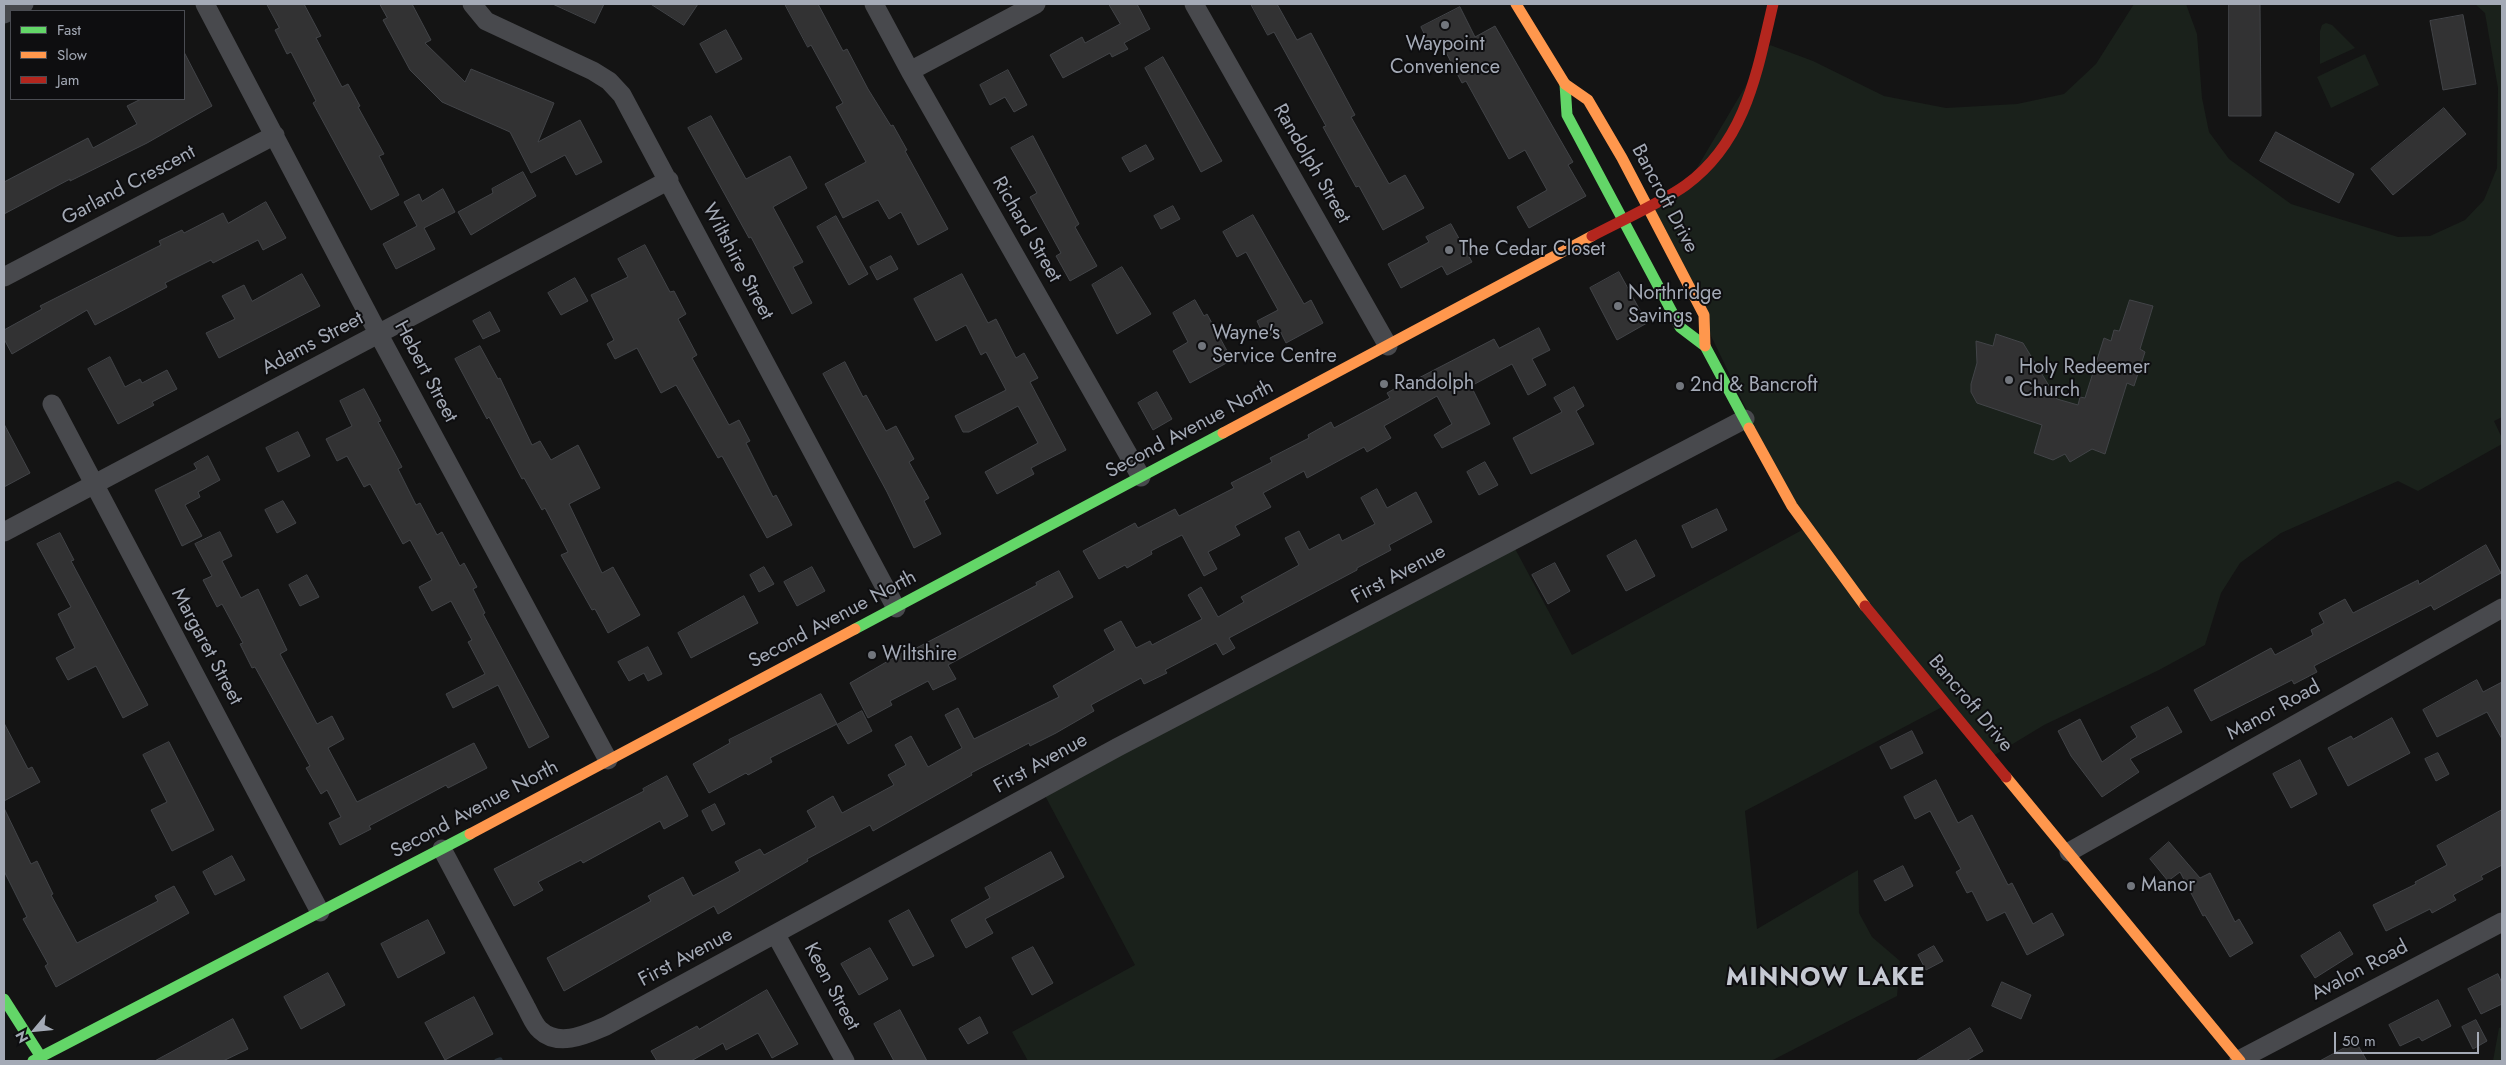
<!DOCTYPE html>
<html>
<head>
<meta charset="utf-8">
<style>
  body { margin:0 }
  #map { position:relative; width:2506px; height:1065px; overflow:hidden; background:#141414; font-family:Jost,sans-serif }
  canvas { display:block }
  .frame { position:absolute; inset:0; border:5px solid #a4aab6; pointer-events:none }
  .legend { position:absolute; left:10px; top:10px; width:175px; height:90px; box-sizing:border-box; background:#0e0e10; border:1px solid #4a4c52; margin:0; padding:6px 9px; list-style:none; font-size:15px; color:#a4aab6 }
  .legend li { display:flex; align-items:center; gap:10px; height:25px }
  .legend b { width:25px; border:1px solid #4a4c52 }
  .north { position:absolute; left:10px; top:1005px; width:50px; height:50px; -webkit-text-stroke:4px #0e0e10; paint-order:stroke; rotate:242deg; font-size:14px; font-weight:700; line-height:20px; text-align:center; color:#a4aab6 }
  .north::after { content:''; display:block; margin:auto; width:18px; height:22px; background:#a4aab6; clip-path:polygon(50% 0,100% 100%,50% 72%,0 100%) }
  .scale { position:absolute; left:2334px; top:1032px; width:145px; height:22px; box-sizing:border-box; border:2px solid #a4aab6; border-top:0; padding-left:6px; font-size:15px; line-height:18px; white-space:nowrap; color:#a4aab6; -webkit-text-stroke:4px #0e0e10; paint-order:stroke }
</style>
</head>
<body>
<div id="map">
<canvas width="2506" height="1065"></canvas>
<div class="frame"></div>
<ul class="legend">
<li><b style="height:6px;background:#63d668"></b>Fast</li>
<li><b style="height:6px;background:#ff974d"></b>Slow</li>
<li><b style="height:6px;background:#b3261e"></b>Jam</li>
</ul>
<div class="north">N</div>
<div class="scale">50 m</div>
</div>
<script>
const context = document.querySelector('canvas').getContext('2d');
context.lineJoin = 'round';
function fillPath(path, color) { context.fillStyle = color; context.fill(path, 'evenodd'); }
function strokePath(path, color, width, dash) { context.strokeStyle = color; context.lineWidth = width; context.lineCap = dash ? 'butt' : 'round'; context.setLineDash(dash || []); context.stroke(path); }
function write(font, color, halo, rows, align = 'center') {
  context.font = font + ' Jost,sans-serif'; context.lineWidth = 4; context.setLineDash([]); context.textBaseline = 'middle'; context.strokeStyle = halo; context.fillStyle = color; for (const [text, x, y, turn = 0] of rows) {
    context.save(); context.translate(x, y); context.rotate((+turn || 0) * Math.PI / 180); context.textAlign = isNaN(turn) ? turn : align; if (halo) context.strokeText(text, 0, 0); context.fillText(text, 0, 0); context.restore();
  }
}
fillPath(new Path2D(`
  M2134,4H2186L2197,34L2202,98L2209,132L2229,159L2291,204L2398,237L2430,236L2465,220L2484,200L2497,168L2498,88L2485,13L2475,4H2502V417L2494,421L2502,438V444L2418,491L2398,481L2281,533L2240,563L2221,593L2205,645L2159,670L2044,725L1988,759L1944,706L1745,811L1757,929L1858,870L1859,913L1872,937L1900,961L1897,996L1771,1061H1028L1012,1032L1135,965L1042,790L1512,543L1572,655L1804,529L1649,207L1685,188L1770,45L1813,61L1884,96L1946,108L2017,104L2064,94L2096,64Z
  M2326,23L2332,25L2355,48L2320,64V31L2322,25Z
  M2365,54L2379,85L2331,108L2317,77Z
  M2502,1027V1061H2493L2499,1028Z`), '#1a211b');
strokePath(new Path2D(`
  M497,1061L500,1060`), '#272f36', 5.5);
const building = new Path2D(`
  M267,4H304L321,36L316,38L342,87L348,84L360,106L358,107L384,154L379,156L399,195L371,210L313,103L316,101L291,52L287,54L275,30L279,28Z
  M380,4H412L431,40L425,43L465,82L471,69L554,103L538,142L580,120L602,162L576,175L565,155L531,173L510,132L442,102L410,70L383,20L387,18Z
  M553,4H604L595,23Z
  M651,4H698L684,25Z
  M785,4H818L843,51L847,49L868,89L891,126L893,125L907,150L905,151L948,229L918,245L901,212L889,219L878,200L843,218L825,184L866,162L836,107L843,103L811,45L808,47Z
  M1109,4H1137L1150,29L1124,43L1128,49L1112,57L1110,53L1063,78L1050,55L1082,37L1085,43L1120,24Z
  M1251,4H1277L1297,40L1311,33L1355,115L1351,117L1389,184L1405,175L1424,208L1383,230L1359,186L1356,187L1323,127L1326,126L1274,32L1268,35Z
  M2229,4H2260L2261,116H2229Z
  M1460,7L1475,37L1495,26L1573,162L1568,165L1586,196L1529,228L1517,207L1547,190L1525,150L1509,159L1466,81L1462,83L1439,39L1429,44L1421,27Z
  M2463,15L2476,84L2443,90L2430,21Z
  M726,30L742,59L716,73L700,44Z
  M184,52L212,106L147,143L70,181V179L4,214V182L88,138L93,148L137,124L127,106L141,99H184Z
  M1163,57L1222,161L1201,172L1145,68Z
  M1008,70L1027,105L1014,112L1005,97L990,105L980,85Z
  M2444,108L2466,134L2393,195L2371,169Z
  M711,116L746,179L790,156L807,188L773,207L803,262L793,267L812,303L792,314L751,237L749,238L688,128Z
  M2276,132L2354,174L2339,203L2260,161Z
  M1033,136L1079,224L1075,227L1097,266L1070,281L1056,256L1061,253L1030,197L1037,193L1011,148Z
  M1146,145L1154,159L1130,172L1122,158Z
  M523,172L536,196L471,235L458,212L493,193L492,189Z
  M443,189L455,212L424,228L435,249L396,269L383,244L417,226L404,202L419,194L422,201Z
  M266,202L286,238L263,250L258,240L213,263L211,260L165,283L167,287L95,325L87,310L12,354L4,339V330L42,309L40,306L161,245L159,241L182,230L184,233L223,213L228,223Z
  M1173,206L1180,219L1161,229L1154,216Z
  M1253,215L1304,304L1311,300L1323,323L1286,343L1280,331L1265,338L1257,321L1278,310L1246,252L1237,257L1223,232Z
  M836,216L868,274L849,285L817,227Z
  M1451,224L1472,262L1447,275L1442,266L1401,288L1388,264L1429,242L1426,237Z
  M645,245L670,292L674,291L686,314L678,319L697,355L692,358L729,425L739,420L750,441L746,443L773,497L776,495L792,525L767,538L722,456L718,458L676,385L661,393L637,348L615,359L607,344L614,340L591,295L628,277L618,259Z
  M891,256L898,269L877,280L870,267Z
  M1122,267L1151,314L1117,334L1092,285Z
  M1619,272L1647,323L1617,340L1590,288Z
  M302,274L320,306L219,358L206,333L235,319L222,296L244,285L252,301Z
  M962,274L988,323L996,319L1016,358L1024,353L1038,378L1030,382L1066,450L1031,468L1034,474L997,494L985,472L1038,443L1018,406L969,432H963L955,416L1006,390L986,352L981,355L966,325L936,341L914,299Z
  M575,278L588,301L561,315L548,293Z
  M1195,300L1204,316L1207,314L1232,360L1190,383L1173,351L1188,342L1173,313Z
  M2130,300L2153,306L2140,349L2145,352L2134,386L2127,383L2105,454L2092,449L2070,462L2065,454L2053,460L2034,453L2042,425L1977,403L1971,392V384L1977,363L1976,341L1993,346L1996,334L2023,343L2057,399L2078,405L2080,397L2085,398L2104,338L2111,341L2114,330L2119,331Z
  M490,312L500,331L483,339L473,321Z
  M1539,328L1550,350L1532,359L1546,385L1528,395L1512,364L1471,386L1490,424L1442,448L1434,435L1452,424L1437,396L1384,426L1391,438L1367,452L1364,447L1307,478L1304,471L1263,493L1271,507L1235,526L1240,535L1208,552L1217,569L1204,576L1182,535L1151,551L1152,554L1127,568L1125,565L1099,579L1083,551L1135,523L1138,528L1175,509L1179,516L1234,488L1231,483L1272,462L1270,458L1309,438L1308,435L1331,422L1334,428L1390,398L1387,393L1408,381L1409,383L1494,339L1499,348Z
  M480,346L498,379L500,378L532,445L540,441L551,460L578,445L600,488L569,504L602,573L613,567L640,615L608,633L595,609L592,610L561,555L568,552L545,508L542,510L524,478L522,479L489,417L487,419L455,359Z
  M110,357L125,387L140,379L142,383L167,370L177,389L152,402L154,405L118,424L88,369Z
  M845,362L863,397L866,395L886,431L896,426L914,459L909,462L929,498L924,501L941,534L914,548L887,492L823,374Z
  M1574,387L1584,406L1576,411L1594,444L1531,474L1513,438L1562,412L1554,398Z
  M364,389L381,421L378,422L402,467L398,469L416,505L420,503L437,535L442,532L460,566L464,563L477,587L473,589L485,613L483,614L549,737L529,748L498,685L453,708L446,694L485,674L468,642L472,640L451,601L432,611L419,587L432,580L410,540L403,544L370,484L364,487L347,456L337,461L326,439L352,426L340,401Z
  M1157,392L1172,419L1153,430L1138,403Z
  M4,424L30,473L4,487Z
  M298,432L310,456L278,472L266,448Z
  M208,456L220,480L198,492L200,497L185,505L202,536L182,546L155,490L197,469L194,464Z
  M1485,462L1498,485L1479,495L1467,472Z
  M1377,489L1387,508L1416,492L1432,522L1389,545L1391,550L1357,568V570L1229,638L1235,648L1223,655L1216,643L1165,670L1167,673L1144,684L1141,678L1091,705L1094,711L1056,733L1030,746L1029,743L971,773L972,775L873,831L870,825L807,859L808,861L718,914L714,906L564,991L547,958L651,901L648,896L683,877L693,896L740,871L735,862L760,849L764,855L816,827L807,811L833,796L842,813L894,785L888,775L906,765L895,745L911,736L928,767L962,748L945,715L958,708L974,739L1059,697L1053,686L1115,650L1104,630L1121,621L1136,648L1150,641L1152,645L1202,619L1188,595L1201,587L1218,617L1244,602L1241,597L1299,565L1285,538L1299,531L1309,550L1339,534L1342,541L1375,524L1361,498Z
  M283,501L296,523L277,533L265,510Z
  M1717,509L1727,530L1692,548L1682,526Z
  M220,532L232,556L222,561L241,598L258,589L287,650L280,654L317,724L332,716L344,739L328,748L357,802L474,743L487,768L448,788L446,785L369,826L371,829L340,845L329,823L341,817L327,790L321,794L306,768L310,766L255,667L252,668L240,644L243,643L222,604L217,607L203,580L212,576L195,544Z
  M60,533L74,560L71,561L148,705L123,718L96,666L68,680L56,658L75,648L58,614L71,607L37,544Z
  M1636,540L1655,576L1626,591L1607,556Z
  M2486,545L2501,573L2434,610L2431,605L2314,666L2317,672L2294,684L2292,680L2211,721L2194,690L2271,648L2275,655L2313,635L2311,630L2324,623L2319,613L2345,599L2353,613L2418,580L2419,584Z
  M1555,563L1570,591L1548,604L1532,575Z
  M764,567L774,584L759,592L750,575Z
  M812,567L825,591L797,606L784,582Z
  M1059,571L1073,597L948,665L956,679L933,690L928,681L890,701L892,705L868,718L850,683L902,653L903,655L1037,585L1036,583Z
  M307,575L319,597L300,606L289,585Z
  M744,596L758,623L691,658L678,633Z
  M648,647L662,674L648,681L644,673L629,681L618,662Z
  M2477,680L2483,692L2502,682V739L2487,712L2437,737L2423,710Z
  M821,694L837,724L770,758L772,762L748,775L746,773L709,793L693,764L730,743L729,740Z
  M2168,707L2182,732L2130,759L2139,772L2102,797L2071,756L2058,731L2080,719L2102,762L2137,737L2131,727Z
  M862,711L872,731L848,744L837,725Z
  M2392,718L2410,753L2348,786L2328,748L2351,736L2353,739Z
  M4,723L28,769L32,767L40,782L4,801Z
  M1912,731L1923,753L1891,769L1880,747Z
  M169,742L214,830L172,851L151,810L167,802L143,755Z
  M2438,753L2449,774L2436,781L2425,759Z
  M2300,760L2317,794L2291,808L2273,774Z
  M667,776L688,816L664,829L660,821L583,863L581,860L538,882L543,890L514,906L494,869L644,791L643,789Z
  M1936,780L1958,823L1972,815L2008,885L2012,883L2033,924L2052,913L2064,935L2027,955L2005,912L1987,921L1972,891L1967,893L1956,872L1961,869L1930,811L1915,819L1904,797Z
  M715,804L725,824L712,831L702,811Z
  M4,808L31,864L37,861L53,894L51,895L77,943L158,901L155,896L174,886L189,913L56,987L45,966L48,964L23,919L27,917L4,871Z
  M2502,810V865L2481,876L2483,879L2453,895L2456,900L2432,913L2430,909L2386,931L2373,905L2416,884L2415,882L2447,865L2437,846Z
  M2169,842L2200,878L2210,873L2235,922L2239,919L2253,943L2230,957L2205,915L2203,916L2180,872L2168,881L2150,859Z
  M1051,852L1064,877L985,919L993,933L966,948L951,920L990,898L985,888Z
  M232,856L245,880L215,895L203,872Z
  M1903,866L1913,886L1885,901L1874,881Z
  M909,910L934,956L913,966L889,921Z
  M428,920L445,953L398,978L381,944Z
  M2340,932L2353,954L2315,978L2301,956Z
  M1934,946L1943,961L1926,970L1918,955Z
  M1033,947L1053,983L1032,995L1012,958Z
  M870,948L888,979L859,995L841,964Z
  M328,973L345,1005L301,1029L284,997Z
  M2498,974L2502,983V1004L2481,1014L2468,989Z
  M2002,982L2031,995L2021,1019L1992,1006Z
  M767,990L798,1044L772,1058L758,1033L726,1050L723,1043L691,1061H657L651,1051L697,1026L699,1029Z
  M474,997L493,1034L445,1060L425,1023Z
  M2438,1000L2451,1026L2422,1041L2419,1037L2400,1046L2389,1025Z
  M900,1010L927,1061H894L874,1024Z
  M980,1017L988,1033L968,1044L959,1029Z
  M233,1019L248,1049L223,1061H155Z
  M2476,1020L2487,1041L2473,1049L2462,1027Z
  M1970,1028L1983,1051L1966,1061H1916Z
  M2356,1042L2367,1061H2320Z`);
fillPath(building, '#323233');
strokePath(building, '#424448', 1);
strokePath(new Path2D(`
  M205,4L379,335L608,760
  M472,4L486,21L593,71L609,81L622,95L896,608
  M874,4L910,71L1141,477
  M1194,4L1388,346
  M4,14L24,4
  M910,71L1036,4
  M4,277L275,135
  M52,404L320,912
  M4,532L669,180
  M442,849L526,1007C530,1014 534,1025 540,1030C559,1048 587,1034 606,1026L1118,747L1745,419
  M2069,852L2502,608
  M776,935L845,1061
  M2239,1060L2502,922`), '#48494d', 19);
strokePath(new Path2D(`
  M1565,84L1567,115L1680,327L1705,346L1749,428
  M855,629L1223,433
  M4,999L41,1057
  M33,1061L470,834`), '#63d668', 11);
strokePath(new Path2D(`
  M1516,4L1565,84L1588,100L1622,158L1704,315L1705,346
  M1749,428L1792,506L1865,606
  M1223,433L1592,236
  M2006,777L2240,1061
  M470,834L855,629`), '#ff974d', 11);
strokePath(new Path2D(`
  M1592,236C1620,221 1661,203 1686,185C1746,141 1757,72 1773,4
  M1865,606L2006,777`), '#b3261e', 11);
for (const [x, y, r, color] of [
  [1445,25,5,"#72767d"],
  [1449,250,5,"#72767d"],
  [1618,306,5,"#72767d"],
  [1202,346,5,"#72767d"],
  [2009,380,5,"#72767d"],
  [1384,384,5,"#72767d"],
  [1680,386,5,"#72767d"],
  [872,655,5,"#72767d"],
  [2131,886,5,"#72767d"]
]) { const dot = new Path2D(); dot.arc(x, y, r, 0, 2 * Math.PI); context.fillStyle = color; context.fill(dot); strokePath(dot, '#0e0e10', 2); }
write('20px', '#a4aab6', '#0e0e10', [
  ["Waypoint",1445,45,"center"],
  ["Convenience",1445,68,"center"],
  ["The Cedar Closet",1459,250],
  ["Northridge",1628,294],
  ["Savings",1628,317],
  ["Wayne's",1212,334],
  ["Service Centre",1212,357],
  ["Holy Redeemer",2019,368],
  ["Church",2019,391],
  ["Randolph",1394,384],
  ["2nd & Bancroft",1690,386],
  ["Wiltshire",882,655],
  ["Manor",2141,886]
], 'left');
write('20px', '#a4aab6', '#0e0e10', [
  ["Randolph Street",1311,164,60],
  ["Garland Crescent",129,186,-28],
  ["Bancroft Drive",1664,199,62],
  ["Richard Street",1026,230,60],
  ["Wiltshire Street",737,262,62],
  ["Adams Street",313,344,-28],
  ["Hebert Street",425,372,62],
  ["Second Avenue North",1190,430,-28],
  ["First Avenue",1399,575,-28],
  ["Second Avenue North",833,620,-28],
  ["Margaret Street",206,647,62],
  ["Bancroft Drive",1970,704,50],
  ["Manor Road",2274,711,-29],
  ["First Avenue",1041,764,-29],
  ["Second Avenue North",475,810,-28],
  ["First Avenue",686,958,-28],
  ["Avalon Road",2360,971,-28],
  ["Keen Street",831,987,62]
]);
context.letterSpacing = '1px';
write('bold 25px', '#c5c9d2', '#0e0e10', [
  ["MINNOW LAKE",1826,979]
]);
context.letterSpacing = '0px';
</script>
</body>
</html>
